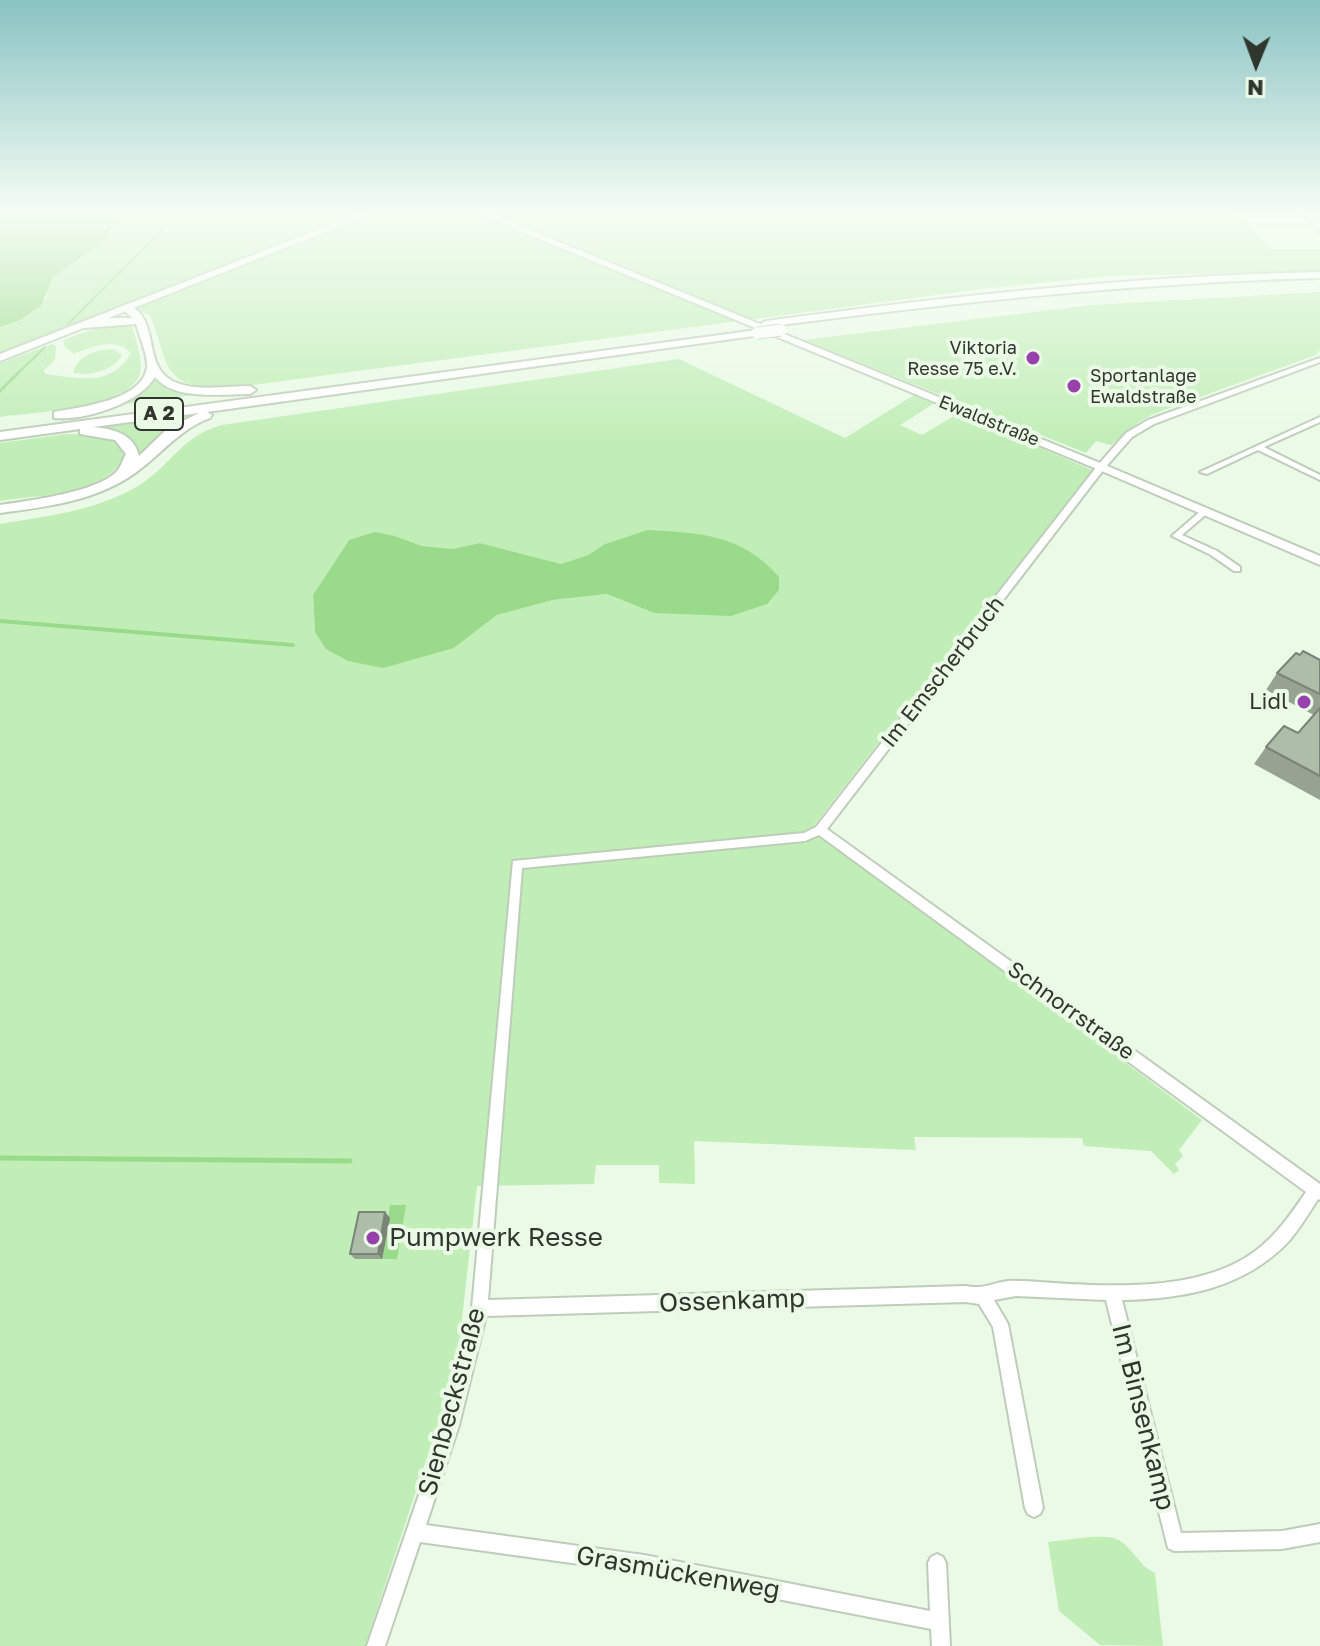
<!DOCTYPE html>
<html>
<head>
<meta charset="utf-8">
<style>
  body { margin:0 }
  #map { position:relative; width:1320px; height:1646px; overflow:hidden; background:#eafae6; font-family:"Golos Text",sans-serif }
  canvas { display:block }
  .north { position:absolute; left:1216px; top:24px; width:80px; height:80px; -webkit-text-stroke:6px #eafae6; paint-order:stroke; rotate:181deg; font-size:22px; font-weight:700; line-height:32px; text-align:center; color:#30362e }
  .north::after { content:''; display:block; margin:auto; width:28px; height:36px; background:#30362e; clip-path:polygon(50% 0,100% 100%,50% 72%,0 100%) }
</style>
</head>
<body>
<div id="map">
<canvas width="1320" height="1646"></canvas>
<div class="north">N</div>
</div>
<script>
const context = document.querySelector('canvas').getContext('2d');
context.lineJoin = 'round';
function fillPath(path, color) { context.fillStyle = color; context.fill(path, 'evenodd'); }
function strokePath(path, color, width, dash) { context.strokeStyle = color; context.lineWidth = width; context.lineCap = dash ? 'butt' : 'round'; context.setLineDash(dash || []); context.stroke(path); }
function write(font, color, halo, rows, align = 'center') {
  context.font = font + ' "Golos Text",sans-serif'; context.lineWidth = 8; context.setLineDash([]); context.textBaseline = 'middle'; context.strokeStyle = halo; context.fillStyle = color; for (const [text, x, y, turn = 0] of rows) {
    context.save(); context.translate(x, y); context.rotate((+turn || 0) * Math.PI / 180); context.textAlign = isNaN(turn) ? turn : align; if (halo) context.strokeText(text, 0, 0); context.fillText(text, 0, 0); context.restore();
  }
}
fillPath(new Path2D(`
  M132,212H1232L1272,247L1270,249H1320V271L1110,276L990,288L229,388C160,388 171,368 150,315L123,306L0,354V327L33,312L47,297L48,284L53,277L84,257Z
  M1320,292V350L1316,355L1153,414L1139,422L1111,445L1096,441L1086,453L803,340L1091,305Z
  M110,323L132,325C135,338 144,361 140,374C129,409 32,412 0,417V363L52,344L56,346L55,360L44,370L45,374C77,377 110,389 131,353C117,337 91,346 74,354L65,347L63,340Z
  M113,349L122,355C113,371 91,376 73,373C78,355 95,350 113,349Z
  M679,359L845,438L914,395L935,403L900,425L922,435L959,413L1092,470L812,828L1202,1120L1179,1150L1183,1156L1175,1164L1179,1170L1174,1174L1151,1151L1084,1146L1082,1138L914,1137L916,1150L694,1141L695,1184L659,1183V1165H596L594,1184L477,1186L460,1337L447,1397L365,1646H0V524C47,516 96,511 138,486C171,466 181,436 222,425ZM647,530L654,613L607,594L553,600L497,615L454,648L315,632L313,595L349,540L395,536L422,546L452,549L480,543L561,564L588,555L605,544Z
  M154,375L162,383L206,393L158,400L157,396L156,400L109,406Z
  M206,412L166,431L138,460L131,441L94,428L160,419L161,423L162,419Z
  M66,434L101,435L122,447L124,457C105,496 37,495 0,501V443Z
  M1090,1537C1098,1537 1109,1536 1116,1539C1132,1545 1137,1565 1155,1573L1163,1646L1100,1645L1059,1611L1048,1542Z`), '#c1eeb7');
fillPath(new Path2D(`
  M0,212H132L108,233V240L53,277L41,306L20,320L0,327Z
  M647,530C700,533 742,534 779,577V590L767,604L731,616L654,613L607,594L553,600L497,615L454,648L383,668L348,661L326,649L315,632L313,595L349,540L375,532L395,536L422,546L452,549L480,543L561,564L588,555L605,544Z
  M390,1205H406L397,1259H382Z`), '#9ada8b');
strokePath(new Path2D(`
  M68,324L180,212
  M16,375L45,347`), '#9ada8b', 2);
strokePath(new Path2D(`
  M0,391L18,373`), '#9ada8b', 3);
strokePath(new Path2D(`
  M0,621L293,645`), '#9ada8b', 4);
strokePath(new Path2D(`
  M0,1158L350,1161`), '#9ada8b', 5);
const street = new Path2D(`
  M1320,358V362L1154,424L1132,437L1104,469L827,829L1320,1184V1200L1318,1199C1309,1213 1300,1228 1289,1241C1245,1288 1184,1299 1122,1300L1181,1533L1282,1531L1320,1524V1542L1282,1549L1174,1551L1168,1548L1106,1300L1016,1296L994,1300L1008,1324L1043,1508L1040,1514L1034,1517L1028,1514L1025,1508L993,1327L979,1304L966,1302L486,1316L459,1425L426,1525L644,1555L930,1611L928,1563L931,1557L937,1554L943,1557L946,1563L950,1646H932L931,1629L644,1573L420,1542L385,1646H367L443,1425L472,1308L513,861L804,833L816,827L1098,465L1126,433L1148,420ZM819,835L1306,1192C1291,1214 1276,1236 1254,1252C1195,1295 1096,1286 1026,1281C1018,1281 1010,1280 1002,1282C989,1285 980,1289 966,1286L488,1300L522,868L805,841Z
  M1320,417V422L1264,447L1320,475V480L1258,450L1207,474L1200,472Z
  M1203,509H1206L1210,511L1182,535L1217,551L1240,567V571H1234L1211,555L1172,536Z`);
const secondary = new Path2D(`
  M474,212H486L1105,465L1320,556V565L1097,469Z
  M1302,212H1310L1320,225V232Z`);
const primary = new Path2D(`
  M363,212H376L0,361V354Z`);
const highway = new Path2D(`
  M1320,272V278C1134,283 950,303 766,327L760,324L766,321C950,296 1134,276 1320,272Z
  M127,304C160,318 143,359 168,378C188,393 227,386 250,386L256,390L250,394C223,394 174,401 155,377C139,404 84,421 54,418V412C79,407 143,401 147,367C148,355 139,336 136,324L84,328L78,325L109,318H132L121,307Z
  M757,330L763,333L761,335L207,412L212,415L210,418C178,430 162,454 135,473C96,501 46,507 0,513V505C27,501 99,492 117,471C121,467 123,459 126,454L115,440L80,434V429L0,440V432ZM199,413L167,429L139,456C134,434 114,429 93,427Z`);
strokePath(street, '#becdba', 4);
strokePath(secondary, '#becdba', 4);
strokePath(primary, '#becdba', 4);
strokePath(highway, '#becdba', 4);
fillPath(street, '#fff');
fillPath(secondary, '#fff');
fillPath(primary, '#fff');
fillPath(highway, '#fff');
const highwayBridge = new Path2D(`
  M757,333L781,330`);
strokePath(highwayBridge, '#becdba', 13, []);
strokePath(highwayBridge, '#fff', 11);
fillPath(new Path2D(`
  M1300,655L1320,660V800L1254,764L1266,747L1298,733L1314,715L1266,690L1277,673Z
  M385,1212L390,1218L382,1259H355L350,1254Z`), '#96a392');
fillPath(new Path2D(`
  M385,1212L390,1218L382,1259L378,1254Z`), '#7a8477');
const building = new Path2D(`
  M1303,651L1320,660V694L1277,673L1296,653L1300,655Z
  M1320,708V776L1266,747L1284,726L1298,733Z
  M359,1212H385L378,1254H350Z`);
fillPath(building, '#aebdaa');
strokePath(building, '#7a8477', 2);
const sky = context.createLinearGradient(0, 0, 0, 443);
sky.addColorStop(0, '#89c3c3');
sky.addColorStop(0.48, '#f6fdf4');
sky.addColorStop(1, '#f6fdf400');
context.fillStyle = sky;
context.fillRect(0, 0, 1320, 443);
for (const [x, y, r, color] of [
  [1033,358,8,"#9840ac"],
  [1074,386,8,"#9840ac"],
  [1304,702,8,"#9840ac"],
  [373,1238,8,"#9840ac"]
]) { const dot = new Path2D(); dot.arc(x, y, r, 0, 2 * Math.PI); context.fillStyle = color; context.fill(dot); strokePath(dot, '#eafae6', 3); }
write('18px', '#30362e', '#eafae6', [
  ["Viktoria",1017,348],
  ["Resse 75 e.V.",1017,369],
  ["Sportanlage",1090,376,"left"],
  ["Ewaldstraße",1090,397,"left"]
], 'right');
write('18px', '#30362e', '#eafae6', [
  ["Ewaldstraße",989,421,22]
]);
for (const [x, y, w] of [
  [159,414,48]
]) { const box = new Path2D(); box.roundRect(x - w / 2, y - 16, w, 32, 6); context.fillStyle = '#eafae6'; context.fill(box); strokePath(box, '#30362e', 2); }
write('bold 20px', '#30362e', null, [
  ["A 2",159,414]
]);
write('22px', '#30362e', '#eafae6', [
  ["Im Emscherbruch",943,672,-52],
  ["Schnorrstraße",1071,1011,36]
]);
write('22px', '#30362e', '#eafae6', [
  ["Lidl",1288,702]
], 'right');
write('26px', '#30362e', '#eafae6', [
  ["Pumpwerk Resse",389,1238]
], 'left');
write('26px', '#30362e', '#eafae6', [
  ["Ossenkamp",732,1301,-2],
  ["Sienbeckstraße",452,1402,-75],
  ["Im Binsenkamp",1143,1417,76],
  ["Grasmückenweg",678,1573,10]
]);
</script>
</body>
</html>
